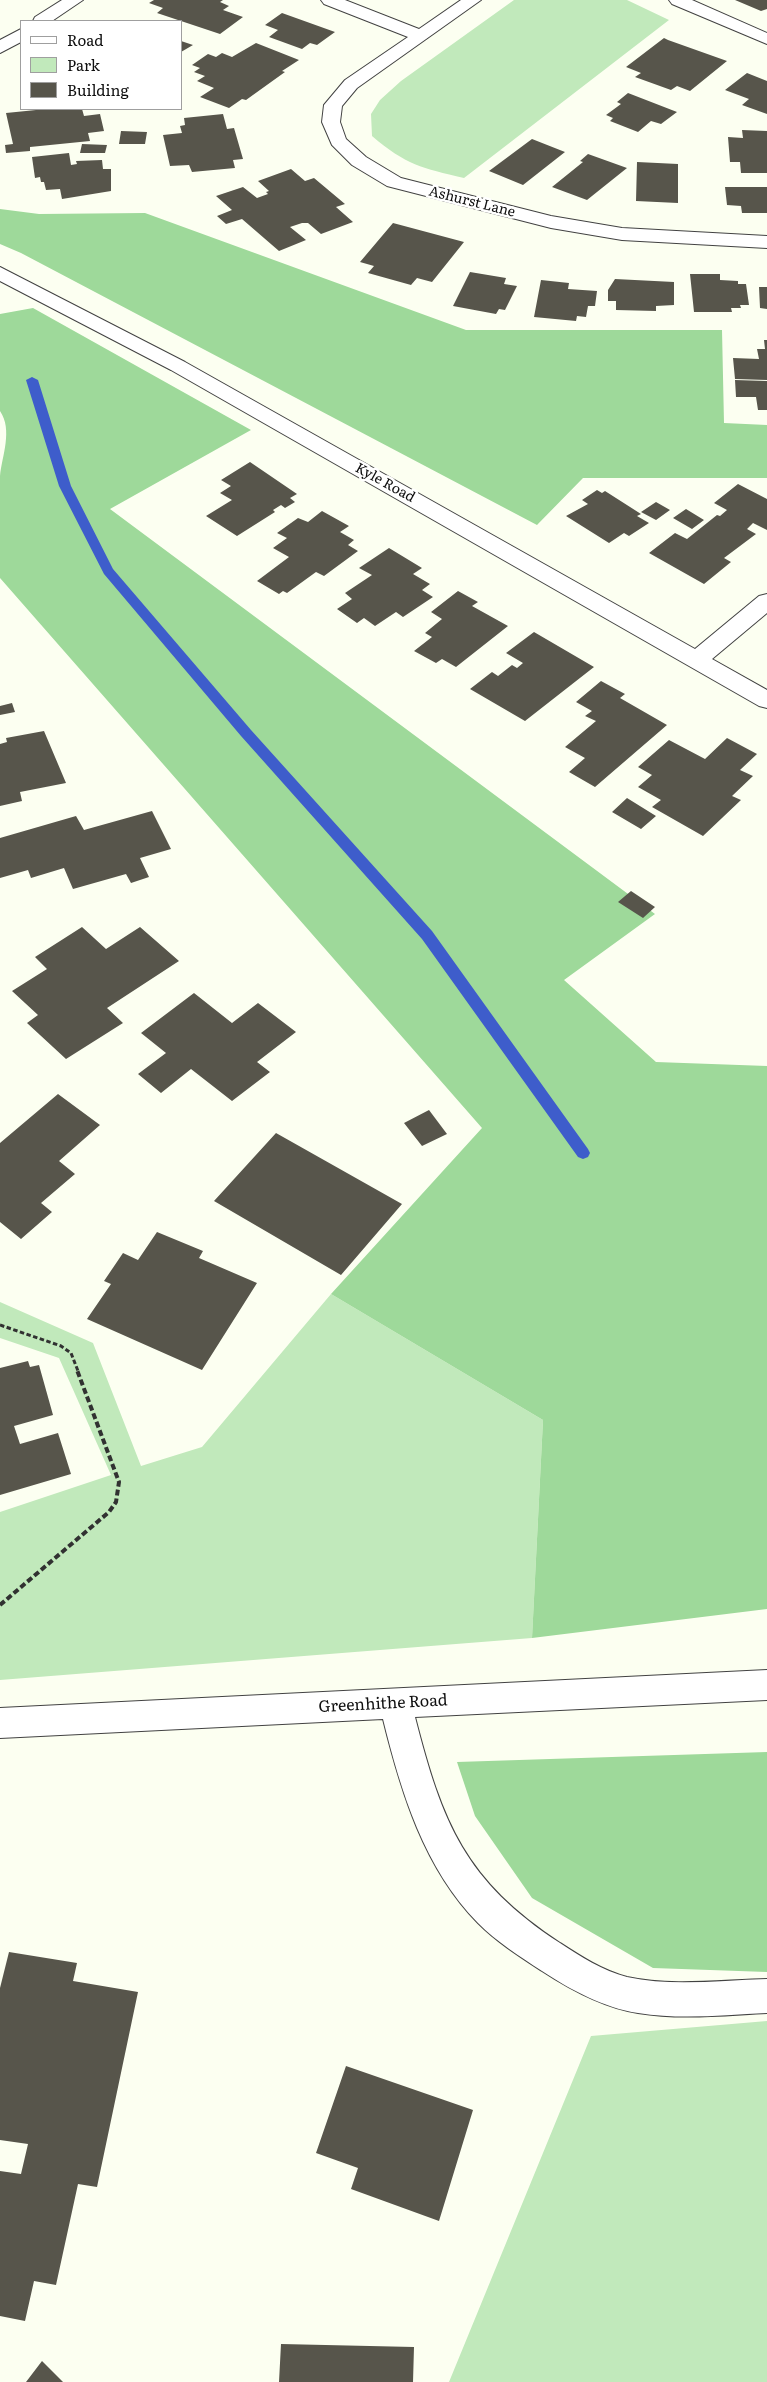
<!DOCTYPE html>
<html>
<head>
<meta charset="utf-8">
<style>
  body { margin:0 }
  #map { position:relative; width:767px; height:2382px; overflow:hidden; background:#fcfff1; font-family:Literata,serif }
  canvas { display:block }
  .legend { position:absolute; left:20px; top:20px; width:162px; height:90px; box-sizing:border-box; background:#fff; border:1px solid #9f9f9f; margin:0; padding:6px 9px; list-style:none; font-size:15px; color:#0f0f0f }
  .legend li { display:flex; align-items:center; gap:10px; height:25px }
  .legend b { width:25px; border:1px solid #9f9f9f }
</style>
</head>
<body>
<div id="map">
<canvas width="767" height="2382"></canvas>
<ul class="legend">
<li><b style="height:6px;background:#fff"></b>Road</li>
<li><b style="height:14px;background:#c1e9bb"></b>Park</li>
<li><b style="height:14px;background:#57554b"></b>Building</li>
</ul>
</div>
<script>
const context = document.querySelector('canvas').getContext('2d');
context.lineJoin = 'round';
function fillPath(path, color) { context.fillStyle = color; context.fill(path, 'evenodd'); }
function strokePath(path, color, width, dash) { context.strokeStyle = color; context.lineWidth = width; context.lineCap = dash ? 'butt' : 'round'; context.setLineDash(dash || []); context.stroke(path); }
function write(font, color, halo, rows, align = 'center') {
  context.font = font + ' Literata,serif'; context.lineWidth = 5; context.setLineDash([]); context.textBaseline = 'middle'; context.strokeStyle = halo; context.fillStyle = color; for (const [text, x, y, turn = 0] of rows) {
    context.save(); context.translate(x, y); context.rotate((+turn || 0) * Math.PI / 180); context.textAlign = isNaN(turn) ? turn : align; if (halo) context.strokeText(text, 0, 0); context.fillText(text, 0, 0); context.restore();
  }
}
fillPath(new Path2D(`
  M514,0H627L669,20L464,178C422,168 406,165 372,136L371,114L380,100L401,81Z
  M331,1294L543,1420L532,1638L0,1680V1512L111,1475L59,1358L0,1338V1302L93,1343L141,1466L202,1447Z
  M767,2021V2382H449L591,2036Z`), '#c1e9bb');
fillPath(new Path2D(`
  M0,209L39,214L145,213L466,330H722L724,423L767,425V478H583L537,525L21,253L0,244Z
  M33,308L251,430L110,509L655,914L564,980L656,1062L767,1066V1609L532,1638L543,1420L331,1294L482,1128L0,578C0,544 0,509 0,476C2,456 13,430 0,411V314Z
  M767,1752V1972L653,1968L532,1898L475,1816L457,1762Z`), '#9ed99a');
fillPath(new Path2D(`
  M32,377L38,380L71,486L113,569L251,730L432,931L588,1149L590,1153L588,1157L583,1159L578,1157L422,939L241,736L104,574L59,486L26,380Z`), '#3e5dcb');
fillPath(new Path2D(`
  M154,0H223L220,2L229,6L223,10L243,17L220,34L157,13L163,8L149,3Z
  M735,0H767V9L761,11Z
  M282,13L335,32L317,45L310,43L302,49L269,37L278,30L265,25Z
  M664,38L668,40L727,61L690,91L677,86L671,90L635,77L641,73L626,67Z
  M181,41L193,45L181,52Z
  M256,43L299,60L282,71L285,72L246,100L242,99L229,108L200,97L214,88L197,81L205,76L194,72L200,68L192,65L208,54L216,57L222,53L232,57Z
  M747,73L767,81V114L742,105L749,99L725,90Z
  M628,93L677,112L661,124L651,121L638,132L610,121L613,118L606,115L621,104L617,102Z
  M46,109H82L84,116L100,114L104,131L88,133L90,141L30,147V151L6,153L5,145L13,144L6,113Z
  M223,114L227,129L234,128L243,159L233,160L235,168L192,172L189,165L170,166L163,135L182,133L180,126L185,125L184,118Z
  M742,130L767,131V173H741L740,162H730L728,137L743,138Z
  M121,131L147,132L145,144H119Z
  M532,139L565,152L523,185L489,171Z
  M82,144L107,145L105,153H80Z
  M69,153L71,165L77,164L76,161L102,160L103,169H111V191L62,199L60,189L46,190L44,182H41L40,177L35,178L32,157Z
  M588,154L627,168L587,200L552,187L583,162L580,161Z
  M637,162L678,164V203L636,201Z
  M291,169L305,181L314,178L345,204L336,207L353,222L321,234L308,223H302L290,227L306,240L279,251L242,219L226,224L217,216L232,210L216,196L243,187L257,198L268,194L266,192L269,191L258,181Z
  M725,187H767V213H742L741,206L727,205Z
  M393,223L464,242L432,282L417,278L411,285L368,273L374,266L360,262Z
  M470,272L506,278L504,284L517,286L505,310L499,309L496,314L453,306Z
  M690,274H720V280L738,281V284H746L749,305H740L741,308H731L732,312H694Z
  M615,279L674,282V305L656,306V311L616,310V301H608V290Z
  M541,280L569,283L568,289L597,291L595,306H588L586,317L577,316L576,321L534,317Z
  M759,287H767V309L760,308Z
  M764,340H767V380L735,379L733,358L759,359L757,349H765Z
  M735,380L767,381V410H758L756,397H736Z
  M250,462L297,494L290,498L295,502L285,508L281,505L273,510L275,512L237,536L206,516L232,500L220,493L231,486L221,480Z
  M738,484L767,499V530L753,523L747,529L756,534L724,558L731,562L704,584L649,553L675,533L687,539L717,515L720,516L727,510L714,503Z
  M597,490L602,493L605,491L641,514L637,516L649,523L629,536L624,533L609,543L566,516L588,504L582,500Z
  M656,502L670,510L656,520L641,512Z
  M686,509L704,520L692,529L673,518Z
  M322,511L349,526L340,532L354,540L348,545L358,551L324,576L316,572L287,593L283,591L279,594L257,581L289,557L273,548L287,538L277,533L298,518L308,522Z
  M389,548L422,568L413,574L430,584L422,590L433,597L403,617L396,612L375,626L364,618L357,623L337,609L352,599L345,593L372,575L359,568Z
  M458,591L478,602L472,606L508,626L456,667L442,659L436,663L414,651L432,637L425,633L442,619L431,612Z
  M534,632L594,667L525,721L470,689L492,672L498,676L512,665L517,668L523,663L506,653Z
  M601,681L625,694L620,698L667,725L595,787L569,772L585,758L565,747L596,721L585,716L592,711L576,702Z
  M12,703L15,712L0,715V706Z
  M44,731L66,783L20,792L22,801L0,806V744L7,742L6,738Z
  M727,738L757,754L740,770L753,776L732,796L741,800L703,836L652,807L661,800L638,787L652,775L638,767L669,740L705,759Z
  M627,798L656,816L641,829L612,812Z
  M152,811L171,849L140,858L149,877L131,883L126,874L73,889L64,868L31,878L28,870L0,878V838L76,816L84,830Z
  M631,891L655,907L643,918L618,902Z
  M82,927L106,949L140,927L179,961L107,1008L123,1023L66,1059L27,1023L38,1015L12,991L47,969L35,957Z
  M194,993L232,1023L258,1003L296,1032L257,1062L270,1072L232,1101L191,1069L161,1093L138,1074L166,1053L141,1033Z
  M58,1094L100,1125L59,1161L75,1174L41,1203L52,1212L21,1239L0,1222V1143Z
  M429,1110L447,1134L422,1146L404,1123Z
  M276,1133L402,1204L341,1275L214,1201Z
  M157,1232L203,1251L199,1258L257,1283L202,1370L87,1319L111,1284L104,1281L123,1253L138,1260Z
  M28,1361L30,1367L39,1365L53,1415L14,1426L20,1444L58,1433L71,1474L0,1495V1368Z
  M9,1952L77,1963L73,1981L138,1992L97,2187L78,2184L56,2285L34,2281L25,2321L0,2316V2171L21,2174L28,2144L0,2140V1988Z
  M346,2066L473,2110L439,2221L351,2189L358,2168L316,2153Z
  M281,2344L414,2347L413,2382H279Z
  M42,2361L63,2382H26Z`), '#57554b');
const minor = new Path2D(`
  M62,0H83L52,21H33L35,17Z
  M321,0H345L419,29L461,0H481L357,88L342,106L340,122L346,139L366,157L401,178L551,216L622,228L767,236V248L622,240L551,228L387,186L352,165L332,145L322,122L324,105L345,80L408,37L324,4Z
  M669,0H692L767,33V44L672,4Z
  M21,29V42L0,53V40Z
  M0,267L185,362L695,649L759,596L767,594V613L712,659L767,690V708L759,706L171,370L0,281Z
  M767,1670V1700L415,1717C442,1823 465,1881 560,1943C580,1956 603,1971 627,1977C673,1987 721,1980 767,1979V2013C724,2015 681,2020 638,2013C604,2008 571,1990 542,1971C519,1956 497,1942 478,1923C424,1868 401,1792 383,1719L0,1738V1708Z`);
strokePath(minor, '#424242', 2);
strokePath(new Path2D(`
  M0,1325L61,1346L71,1353L78,1371`), '#313131', 3, [4.5, 2.5]);
strokePath(new Path2D(`
  M0,1605L109,1512L116,1502L119,1482L77,1370`), '#313131', 4, [6, 3]);
fillPath(minor, '#fff');
write('14px', '#0f0f0f', '#fff', [
  ["Ashurst Lane",472,202,14],
  ["Kyle Road",385,483,29]
]);
write('16px', '#0f0f0f', '#fff', [
  ["Greenhithe Road",383,1704,-3]
]);
</script>
</body>
</html>
